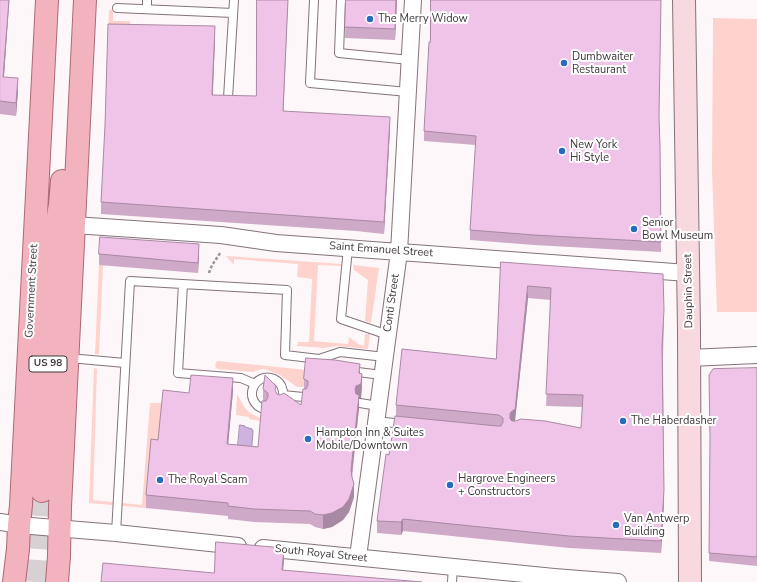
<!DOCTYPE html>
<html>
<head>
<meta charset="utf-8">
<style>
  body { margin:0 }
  canvas { display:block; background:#fef7fa }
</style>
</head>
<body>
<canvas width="757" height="582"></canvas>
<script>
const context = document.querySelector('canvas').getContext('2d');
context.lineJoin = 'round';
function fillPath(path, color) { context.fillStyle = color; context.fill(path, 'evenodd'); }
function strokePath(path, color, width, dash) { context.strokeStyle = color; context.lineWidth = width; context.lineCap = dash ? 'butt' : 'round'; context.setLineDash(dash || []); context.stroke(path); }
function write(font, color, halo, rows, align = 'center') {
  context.font = font + ' "Nunito Sans",sans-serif'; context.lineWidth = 4; context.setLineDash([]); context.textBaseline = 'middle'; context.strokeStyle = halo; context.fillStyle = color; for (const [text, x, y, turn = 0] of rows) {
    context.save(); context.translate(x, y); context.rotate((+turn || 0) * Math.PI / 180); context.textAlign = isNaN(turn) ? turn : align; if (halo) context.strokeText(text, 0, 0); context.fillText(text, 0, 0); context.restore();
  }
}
fillPath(new Path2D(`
  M109,10H113V21H130L131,36H108Z
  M713,18L757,19V312H717L712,170Z
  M226,256L342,264L341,266L318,265L314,341L348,344L349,337L360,345L364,346L365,334H370L368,349L338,346L323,348L297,346L298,342H309L312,279L297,277L298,264L234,259V265Z
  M99,265H103L99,354H95Z
  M353,265L379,268L371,323L365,321L368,280L354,270Z
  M218,361L307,370L304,387H297L280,375L267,370L262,369L253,372L218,369L216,368C215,365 215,363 218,361Z
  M94,368L97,369L93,500L142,505L150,403H163L158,448L151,452L146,508L89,503Z
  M237,394C245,408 245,412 261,418V421L249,419V417L236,415Z`), '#fed3cd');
const water = new Path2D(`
  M240,425L245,426V427L252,429L253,431L251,456L237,455Z`);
fillPath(water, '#ceb2df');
strokePath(water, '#a38eae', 1);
strokePath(new Path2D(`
  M36,582L42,491`), '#d8d1d4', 22, [22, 11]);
const lane = new Path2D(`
  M314,0L310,83L408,92
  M341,0L339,53L410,60
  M117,8L233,13
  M147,9V0
  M228,98L234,0
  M348,248L341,319L388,335
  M183,284L178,373L241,378L255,384
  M69,358L125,363
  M319,359L340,352L385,357
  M350,371L382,375
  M283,395L303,397
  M360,403L378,406
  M263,409C242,400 254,371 274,379C278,381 281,384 282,388C284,393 284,398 280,403
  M376,421L403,424
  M116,533L130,281L287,290L285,355L319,359L326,363
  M452,582L453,567`);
const street = new Path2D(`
  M74,225L221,235L276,243L688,273
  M689,358L757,355
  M0,522L19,525L116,533L238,546
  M263,548L554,577L618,582
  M358,557L399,252L413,0`);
const secondary = new Path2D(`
  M684,0L689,330L690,582`);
const primary = new Path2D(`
  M42,491L54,238L60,205L62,181
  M14,582L18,549L19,525L21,505L47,0
  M57,582L59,556L60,507L85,0`);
strokePath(lane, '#83737a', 10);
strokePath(street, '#83737a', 18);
strokePath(secondary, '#83737a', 24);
strokePath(primary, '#ae6875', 24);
strokePath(new Path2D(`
  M209,273C211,265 216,260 220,253`), '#9a9396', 2.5, [3, 2]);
strokePath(lane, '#fff', 8);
strokePath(street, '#fff', 16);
strokePath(secondary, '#f8d9df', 22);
strokePath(primary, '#f2b3bf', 22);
fillPath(new Path2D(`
  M0,0H9L4,77L18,91L16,116L0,114Z
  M288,0L283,111L390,129L384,234L356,231L101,214V202L215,38L213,95L256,96Z
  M346,0H397L395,40L345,38Z
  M659,119L660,146L661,252L534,245L470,240V230L476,145L424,141V131Z
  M99,254H199L198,273L99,265Z
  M501,262L664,322L663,356L664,502L661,553L569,548L403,531L401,535L377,533V521L396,416V405L496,359ZM528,298L551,300L546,406L582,407L581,428L515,421Z
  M757,368V566L709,561L710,444Z
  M360,373L362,387L361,398H359V408L352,478L354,497L349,512L343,520L332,527L323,529L315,527L310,524L254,522L228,519V516L146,508V495L158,440L189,393L233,391L228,444L258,447L263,401V389L276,393L277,394L301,405L304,389V379Z`), '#cea9c8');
fillPath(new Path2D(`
  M9,0V5L3,90V77Z
  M288,0L283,122V111Z
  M396,0H397L395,40V29Z
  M215,26V38L212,107V95Z
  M18,78V91L16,116V103Z
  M390,117V129L384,234V222Z
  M199,244V254L198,273V263Z
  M528,286V298L515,421L510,425V416Z
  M360,364V378L362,374V387L361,398H359V408L351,483V470L356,399L355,389L359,373Z
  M233,378V391L227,457V444Z
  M354,484V497L349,512L343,520L332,527L323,529V515Z
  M664,490V502L661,553V541Z
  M403,519V531L401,535V522Z
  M284,548V561L282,582V570Z`), '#a889a3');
const building = new Path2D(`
  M0,0H9L3,77L18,78L16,103L0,101Z
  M257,0H288L283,111L390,117L384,222L356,220L101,202L105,125L108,24L215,26L212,95L256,96Z
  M346,0H396L395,29L345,27Z
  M431,0H661L659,116L660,146L661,242L534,235L470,230L476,136L424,131L429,42H430Z
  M100,237L199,244L198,263L99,254Z
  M501,262L663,274L664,310L662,346L664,490L661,541L569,536L403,519L401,522L377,521L386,454L389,455L395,416L497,426H501L503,422V418L499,415L396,405L402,349L496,359ZM528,286L551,288L546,394L583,395L581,428L545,421L521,419L515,421H512L510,419V413L515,409Z
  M306,358L335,360L360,364L359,373L362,374L361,384L356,386L355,389L356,394L359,395L351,470L352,477L354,484L349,499L343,507L332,513L323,515L315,514L310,511L254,509L228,506V503L146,495L151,439L158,440L163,390L189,393L191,375L233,378L227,444L258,447L262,401H266L268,397V393L263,389L265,375L276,386L275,390L277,394L280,395L284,393L301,405L303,389H306L308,385V381L304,379Z
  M757,368V557L709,553L710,438L709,375L713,369Z
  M216,542L284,548L282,570L422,582H101L103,563L214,573Z`);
fillPath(building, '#f0c4e9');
strokePath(building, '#a889a3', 1);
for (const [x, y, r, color] of [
  [370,19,4,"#286bbc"],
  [564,63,4,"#286bbc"],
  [562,151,4,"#286bbc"],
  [634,229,4,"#286bbc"],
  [623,421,4,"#286bbc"],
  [308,439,4,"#286bbc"],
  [160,480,4,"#286bbc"],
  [450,485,4,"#286bbc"],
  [616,525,4,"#286bbc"]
]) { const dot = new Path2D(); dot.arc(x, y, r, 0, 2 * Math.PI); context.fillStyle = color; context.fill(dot); strokePath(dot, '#fff', 1.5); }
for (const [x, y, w] of [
  [48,364,38]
]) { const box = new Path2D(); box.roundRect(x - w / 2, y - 8, w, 16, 3); context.fillStyle = '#fff'; context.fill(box); strokePath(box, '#3f393b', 1); }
write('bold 10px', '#3f393b', null, [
  ["US 98",48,364]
]);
write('11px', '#3f393b', '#fff', [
  ["The Merry Widow",378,19],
  ["Dumbwaiter",572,57],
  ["Restaurant",572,70],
  ["New York",570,145],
  ["Hi Style",570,158],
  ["Senior",642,223],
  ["Bowl Museum",642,236],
  ["The Haberdasher",631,421],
  ["Hampton Inn & Suites",316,433],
  ["Mobile/Downtown",316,446],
  ["Hargrove Engineers",458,479],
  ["+ Constructors",458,492],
  ["The Royal Scam",168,480],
  ["Van Antwerp",624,519],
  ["Building",624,532]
], 'left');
write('11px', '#3f393b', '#fff', [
  ["Saint Emanuel Street",381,250,4],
  ["Government Street",32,291,-87],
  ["Dauphin Street",689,291,-91],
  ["Conti Street",392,303,-82],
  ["South Royal Street",321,554,6]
]);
</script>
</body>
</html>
